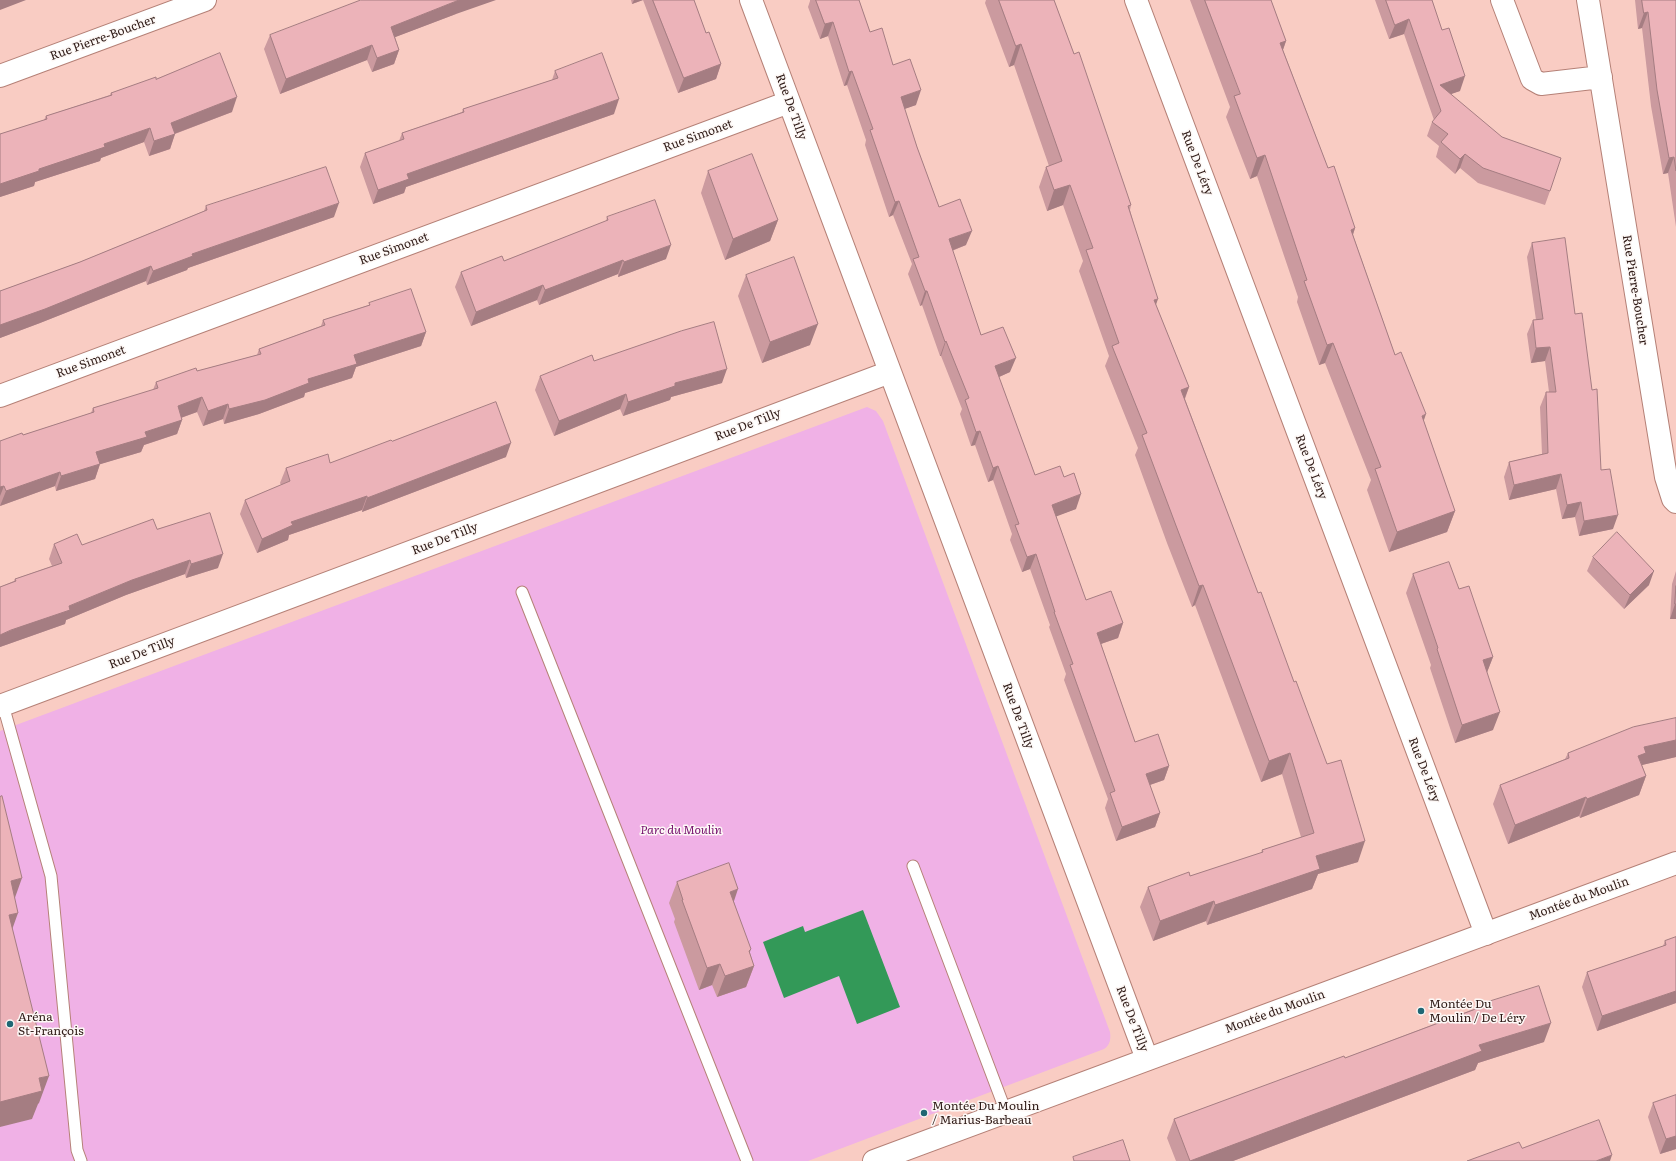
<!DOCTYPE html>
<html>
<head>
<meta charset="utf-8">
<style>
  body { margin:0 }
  canvas { display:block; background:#f9ccc3 }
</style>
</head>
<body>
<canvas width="1676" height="1161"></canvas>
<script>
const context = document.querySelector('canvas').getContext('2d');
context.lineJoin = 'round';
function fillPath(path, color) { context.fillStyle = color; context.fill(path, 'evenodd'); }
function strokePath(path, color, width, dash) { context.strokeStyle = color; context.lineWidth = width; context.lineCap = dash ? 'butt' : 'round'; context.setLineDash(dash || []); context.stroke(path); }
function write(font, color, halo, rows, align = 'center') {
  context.font = font + ' Literata,serif'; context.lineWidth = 3; context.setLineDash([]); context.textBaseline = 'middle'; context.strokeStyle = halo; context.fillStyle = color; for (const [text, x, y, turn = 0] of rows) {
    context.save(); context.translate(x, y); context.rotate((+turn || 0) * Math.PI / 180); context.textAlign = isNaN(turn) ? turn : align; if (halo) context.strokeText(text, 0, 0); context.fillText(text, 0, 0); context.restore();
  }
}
fillPath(new Path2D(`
  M867,407L876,411L883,421L1110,1032C1111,1039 1110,1045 1104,1049L808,1161H0V731Z`), '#f0b1e6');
fillPath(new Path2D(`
  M863,910L900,1007L857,1024L839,976L784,998L763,942L803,926L805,932Z`), '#339958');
const lane = new Path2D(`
  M522,592L747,1161
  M3,705L51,876L77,1150L81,1161
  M913,866L1006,1112`);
const street = new Path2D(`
  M751,0L1147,1059
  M1136,0L1486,934
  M1502,0L1532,79L1541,84L1601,77
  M1588,0L1666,477L1673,499L1676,502
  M0,76L205,0
  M0,396L789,102
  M0,706L890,372`);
const secondary = new Path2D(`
  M874,1161L1676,863`);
strokePath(lane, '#b58177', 13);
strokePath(street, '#b58177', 24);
strokePath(secondary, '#b58177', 24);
strokePath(lane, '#fff', 11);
strokePath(street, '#fff', 22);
strokePath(secondary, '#fff', 22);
fillPath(new Path2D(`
  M631,0H694L706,33L721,64L716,79L678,93L643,0L632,4Z
  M810,0H859L870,32L893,65L916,105L904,109L917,147L939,207L966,245L952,251L981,335L1010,372L999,377L1035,475L1076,509L1056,516L1086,600L1123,623L1118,638L1101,644L1135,742L1169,766L1164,780L1150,785L1160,813L1155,827L1116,841L1105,808L1108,799L1064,680L1066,674L1049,627L1050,625L1030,569L1022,572L1010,540L1012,534L993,480L988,482L975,445L971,446L960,414L962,409L941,356H940L922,305L920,306L908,274L912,264L893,215L889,217L865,145L866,140L847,85L844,86L828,36L820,39L808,7L810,1Z
  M986,0H1054L1074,54L1131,205L1130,210L1156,305L1189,387L1185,399L1358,862L1318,874L1312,889L1207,925L1206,921L1153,941L1140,907L1148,887L1190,876L1261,853L1262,850L1301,837L1282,774L1261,782L1195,605L1192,607L1167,543L1135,455L1138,448L1105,366L1109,356L1079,271L1083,261L1063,205L1047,211L1039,187L1046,167L1049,166L1014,65L1009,67L985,3Z
  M1190,0H1271L1286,41L1283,50L1328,168L1355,228L1353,235L1395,355L1424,422L1455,511L1447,532L1389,552L1367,490L1371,480L1325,363L1319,365L1297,302L1298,297L1257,176L1250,179L1226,117L1230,107Z
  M1375,0H1432L1460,91L1450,94L1550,191L1545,205L1478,183L1460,168L1455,174L1436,157L1439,146L1427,136L1432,122L1434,120L1404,34L1389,39Z
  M1635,0H1676V227L1668,173L1663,174L1651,106L1642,28L1638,29Z
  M456,14L395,37L399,50L394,64L372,72L367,60L280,94L264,49L270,35Z
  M555,71L614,114L406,187L404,193L373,204L360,167L365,153L399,141L402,133L462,112L463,109L552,80Z
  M156,79L232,112L175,134L170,149L149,156L144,142L101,158L100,161L35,182L34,186L0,197V134L44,120L46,116L110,95L111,93Z
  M708,171L778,220L770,241L725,260L701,193Z
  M206,206L334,217L188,268L187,270L147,285L146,281L40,323L0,338V291L80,262L204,211Z
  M607,217L666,259L618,277V274L539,305L537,300L471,326L455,287L461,272L504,261L606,221Z
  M1532,243L1575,314L1601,470L1613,529L1579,536L1575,517L1562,519L1556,489L1509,500L1504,477L1509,462L1542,454L1540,407L1546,392H1549L1545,361L1531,363L1527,334L1533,320H1536L1527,257Z
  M746,275L810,345L762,363L738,296Z
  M369,303L426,332L421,346L356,367L352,378L305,393L304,397L259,414L224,424L223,419L203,426L197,412L181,418L182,420L177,434L144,445L141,452L100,464L95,479L56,491L55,486L0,506V441L23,435L91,413L93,408L153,390L156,382L257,355L259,349L321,326L323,320L369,305Z
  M594,361L722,383L671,397L670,400L623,416L620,409L554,436L535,390L540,376Z
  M392,441L506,457L362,512V510L289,535L288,540L257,553L240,514L245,500L281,485L280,483L286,468L330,463Z
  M157,529L218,568L186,578L185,574L126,595L66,620L65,624L0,647V587L14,581L15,579L52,566L49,559L54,544L82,545Z
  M1593,557L1649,585L1624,609L1587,571Z
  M1676,571V619H1670L1672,584Z
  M1413,574L1459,589L1493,657L1487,672L1493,730L1455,743L1430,668L1431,665L1406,593Z
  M1676,718V757L1642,765L1646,776L1639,795L1580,818L1579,816L1508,844L1493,804L1500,785L1565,759L1568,753Z
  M677,882L734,902L754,966L746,987L717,997L712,985L699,990L674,922L675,919L669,903Z
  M1676,937V1003L1597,1031L1582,987L1587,972L1663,946L1665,941Z
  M1488,1002L1544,1042L1478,1063L1475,1070L1233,1161H1176L1167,1138L1174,1119L1345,1058L1487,1004Z
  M1676,1095V1149L1660,1154L1648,1117L1653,1103Z`), '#cb9a9f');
fillPath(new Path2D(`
  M0,0H26L0,10Z
  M459,0H496L456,14L385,41L391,27Z
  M634,0H643L632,4Z
  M1648,12L1642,28L1638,29L1644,13Z
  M1409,19L1404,34L1389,39L1395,25Z
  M833,22L828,36L820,39L825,24Z
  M1286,41L1279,61L1280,43Z
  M1021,44L1014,65L1009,67L1016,46Z
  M372,45L367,60L280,94L286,79Z
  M399,50L394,64L372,72L377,58Z
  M721,64L716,79L678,93L684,78Z
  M852,71L847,85L844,86L849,72Z
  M1465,76L1460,91L1437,99L1440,85Z
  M921,90L916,105L896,112L901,97Z
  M237,97L232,112L166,137L171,123Z
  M619,99L614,114L406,187L404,193L373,204L378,190L407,174Z
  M150,128L144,142L101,158L100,161L35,182L34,186L0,197V184L104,144Z
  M175,134L170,149L149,156L154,141Z
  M1465,154L1460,168L1455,174L1460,159Z
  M1265,155L1257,176L1250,179L1257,158Z
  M1674,157L1668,173L1663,174L1669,158Z
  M1070,185L1063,205L1047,211L1054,190Z
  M899,201L893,215L889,217L895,202Z
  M339,203L334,217L188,268L187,270L147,285L153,271L192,254Z
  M778,220L770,241L725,260L733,239Z
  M1355,228L1348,249L1351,230Z
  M972,231L966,245L943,254L949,239Z
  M671,245L666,259L618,277L624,262Z
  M623,260L618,274L539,305L545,290Z
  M151,266L146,281L40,323L0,338V325Z
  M543,285L537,300L471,326L476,312Z
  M925,291H927L922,305L920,306Z
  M1158,299L1151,319L1154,300Z
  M818,324L810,345L762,363L770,342Z
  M426,332L421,346L356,367L352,378L305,393L304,397L259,414L224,424L229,409L308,379L354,355Z
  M946,341L941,356H940L945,342Z
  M1333,343L1325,363L1319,365L1327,345Z
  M1550,347L1545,361L1531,363L1536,348Z
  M1016,358L1010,372L990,381L995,366Z
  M727,369L722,383L671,397L670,400L623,416L628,402L675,383Z
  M1189,387L1181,408V390Z
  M626,394L620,409L554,436L559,421Z
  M202,397L197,412L172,421L178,406Z
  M228,404L223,419L203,426L208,411Z
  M1426,414L1419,435L1422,416Z
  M182,420L177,434L144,445L141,452L91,467L96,452L145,432Z
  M980,431L975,445L971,446L976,432Z
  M511,443L506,457L362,512L367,498Z
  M100,464L95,479L56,491L61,476Z
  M998,466L993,480L988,482L993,468Z
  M60,472L55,486L0,506L6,491Z
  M1561,474L1556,489L1509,500L1514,485Z
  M4,486L0,496V487Z
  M1081,494L1076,509L1047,520L1052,505Z
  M367,496L362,510L289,535L288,540L257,553L262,539L291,522Z
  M1581,502L1575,517L1562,519L1567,505Z
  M1455,511L1447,532L1389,552L1397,532Z
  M1618,515L1613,529L1579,536L1584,521Z
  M223,554L218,568L186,578L191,564Z
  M1036,554L1030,569L1022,572L1027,557Z
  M190,560L185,574L126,595L66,620L65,624L0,647V635L132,580Z
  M1654,571L1649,585L1624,609L1630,595Z
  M1203,585L1195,605L1192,607L1199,586Z
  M1675,604H1676V619H1670Z
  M1123,623L1118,638L1092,647L1097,633Z
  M1493,657L1486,675L1483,660Z
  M1500,712L1493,730L1455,743L1462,725Z
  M1676,740V757L1642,765L1638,756L1644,747Z
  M1290,753L1282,774L1261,782L1269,761Z
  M1169,766L1164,780L1141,788L1146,774Z
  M1646,776L1639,795L1580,818L1587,799Z
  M1586,797L1579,816L1508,844L1515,825Z
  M1160,813L1155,827L1116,841L1122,827Z
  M1365,841L1358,862L1318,874L1312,889L1207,925L1215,905L1316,856Z
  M22,878L12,906L11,881Z
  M738,889L731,910L730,892Z
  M1214,901L1206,921L1153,941L1160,921Z
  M18,913L8,941L9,915Z
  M751,949L744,969L754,966L746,987L717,997L725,976L749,951Z
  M720,964L712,985L699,990L707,968Z
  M1676,991V1003L1597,1031L1602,1016Z
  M1551,1023L1544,1042L1478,1063L1475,1070L1233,1161H1190L1479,1045Z
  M49,1076L39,1103L38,1104L32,1119L0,1127V1102L39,1078Z
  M1676,1136V1149L1660,1154L1666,1139Z
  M1612,1155L1610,1161H1596Z`), '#a57d82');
const building = new Path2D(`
  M361,0H459L391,27L399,50L377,58L372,45L286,79L270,35Z
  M653,0H694L706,33L709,32L721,64L684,78Z
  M816,0H859L870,32L882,28L893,65L910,59L921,90L901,97L917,147L939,207L960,199L972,231L949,239L981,335L1003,327L1016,358L995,366L1035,475L1060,466L1064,477L1074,473L1081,494L1052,505L1086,600L1111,591L1123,623L1097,633L1135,742L1158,734L1169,766L1146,774L1160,813L1122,827L1110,793L1115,791L1070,665L1073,664L1054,612H1055L1036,554L1027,557L1015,525L1019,524L998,466L993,468L980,431L976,432L965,400L969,398L946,341L945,342L927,291H925L913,259L919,257L899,201L895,202L870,130L873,129L852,71L849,72L833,22L825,24Z
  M999,0H1054L1074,54L1079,52L1131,205L1128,206L1158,299L1154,300L1189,387L1181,390L1258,593L1261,592L1294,682L1296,681L1327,764L1341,760L1365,841L1316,856L1320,869L1215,905L1214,901L1160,921L1148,887L1189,872L1190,876L1263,852L1262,850L1314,833L1290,753L1269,761L1203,585L1199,586L1175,523L1142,435L1147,433L1112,346L1119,343L1086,250L1093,248L1070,185L1054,190L1046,167L1062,161L1021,44L1016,46Z
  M1205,0H1271L1286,41L1280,43L1328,168L1334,166L1355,228L1351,230L1395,355L1401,352L1426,414L1422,416L1455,511L1397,532L1375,469L1381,467L1333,343L1327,345L1304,281L1307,280L1265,155L1257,158L1234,96L1240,94Z
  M1386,0H1432L1442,30L1449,28L1465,76L1440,85L1502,137L1561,158L1550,191L1483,168L1465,154L1460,159L1441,142L1448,134L1432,122L1441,111L1409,19L1395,25Z
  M1642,0H1676V171L1674,157L1669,158L1657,90L1648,12L1644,13Z
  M220,53L237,97L171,123L175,134L154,141L150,128L104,144L105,147L39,169V171L0,184V134L47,119L46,116L112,95L111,93L156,77V79Z
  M602,53L619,99L407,174L409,179L378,190L365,153L404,139L402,133L464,112L463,109L558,78L555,71Z
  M752,154L778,220L733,239L708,171Z
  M326,167L339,203L192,254L193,256L153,271L151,266L45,309L0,325V291L80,262L207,210L206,206Z
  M655,200L671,245L624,262L623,260L545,290L543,285L476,312L461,272L502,256L504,261L608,220L607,217Z
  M1565,238L1575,314L1582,313L1592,390L1597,389L1601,470L1610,469L1618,515L1584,521L1581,502L1567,505L1561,474L1514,485L1509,462L1548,453L1546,392H1556L1550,347L1536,348L1533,320L1543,319L1532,243Z
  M794,257L818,324L770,342L746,275Z
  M411,289L426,332L354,355L357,364L308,379L309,383L265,400L229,409L228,404L208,411L202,397L178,406L182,420L145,432L147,437L96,452L100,464L61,476L60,472L6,491L4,486L0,487V441L22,433L23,435L94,412L93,408L158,388L156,382L196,368L197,371L261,354L259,349L325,325L323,320L370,305L369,303Z
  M714,322L727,369L675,383V386L628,402L626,394L559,421L540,376L592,355L594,361L681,331Z
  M496,402L511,443L367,498V496L291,522L293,525L262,539L245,500L290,481L286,468L328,454L330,463L391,440L392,441Z
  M210,513L223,554L191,564L190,560L132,580L69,606L70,610L11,630L0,635V587L16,581L15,579L62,563L54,544L77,534L82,545L153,519L157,529Z
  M1617,532L1654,571L1630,595L1593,557Z
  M1449,562L1459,589L1469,586L1493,657L1483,660L1500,712L1462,725L1437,649L1438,648L1413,574Z
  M1676,586V604H1675Z
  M1676,718V740L1644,747L1646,753L1638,756L1646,776L1587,799L1586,797L1515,825L1500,785L1569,758L1568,753L1633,727Z
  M2,796L22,878L11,881L18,913L9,915L49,1076L39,1078L42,1091L0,1102V797Z
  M729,863L738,889L730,892L751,949L749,951L754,966L725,976L720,964L707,968L682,900H683L677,882Z
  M1676,937V991L1602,1016L1587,972L1666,945L1665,941Z
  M1539,986L1551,1023L1479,1045L1482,1051L1190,1161L1174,1119L1344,1056L1345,1058L1489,1004L1488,1002Z
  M1676,1095V1136L1666,1139L1653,1103Z
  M1599,1120L1612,1155L1596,1161H1467L1519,1142L1522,1148Z
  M1123,1140L1130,1161H1074L1073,1157Z`);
fillPath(building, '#ecb3b9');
strokePath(building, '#a57d82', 1);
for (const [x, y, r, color] of [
  [1421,1011,4,"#1f6774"],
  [10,1024,4,"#1f6774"],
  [924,1113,4,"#1f6774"]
]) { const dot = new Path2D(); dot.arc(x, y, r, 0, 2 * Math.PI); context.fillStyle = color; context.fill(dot); strokePath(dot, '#fdf8f6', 1.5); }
write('12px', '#2e1a16', '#fdf8f6', [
  ["Rue Pierre-Boucher",103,38,-20],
  ["Rue De Tilly",791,107,70],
  ["Rue Simonet",698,136,-20],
  ["Rue De Léry",1197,163,69],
  ["Rue Simonet",394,249,-20],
  ["Rue Pierre-Boucher",1635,290,81],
  ["Rue Simonet",91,362,-20],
  ["Rue De Tilly",748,425,-21],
  ["Rue De Léry",1311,467,69],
  ["Rue De Tilly",445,539,-21],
  ["Rue De Tilly",142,653,-21],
  ["Rue De Tilly",1018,716,70],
  ["Rue De Léry",1424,770,69],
  ["Montée du Moulin",1579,899,-20],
  ["Montée du Moulin",1275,1012,-20],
  ["Rue De Tilly",1132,1019,69]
]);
write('italic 12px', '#77136f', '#fdf8f6', [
  ["Parc du Moulin",681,830]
]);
write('12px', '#2e1a16', '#fdf8f6', [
  ["Montée Du",1429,1004],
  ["Moulin / De Léry",1429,1018],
  ["Aréna",18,1017],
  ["St-François",18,1031],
  ["Montée Du Moulin",932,1106],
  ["/ Marius-Barbeau",932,1120]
], 'left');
</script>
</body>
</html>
